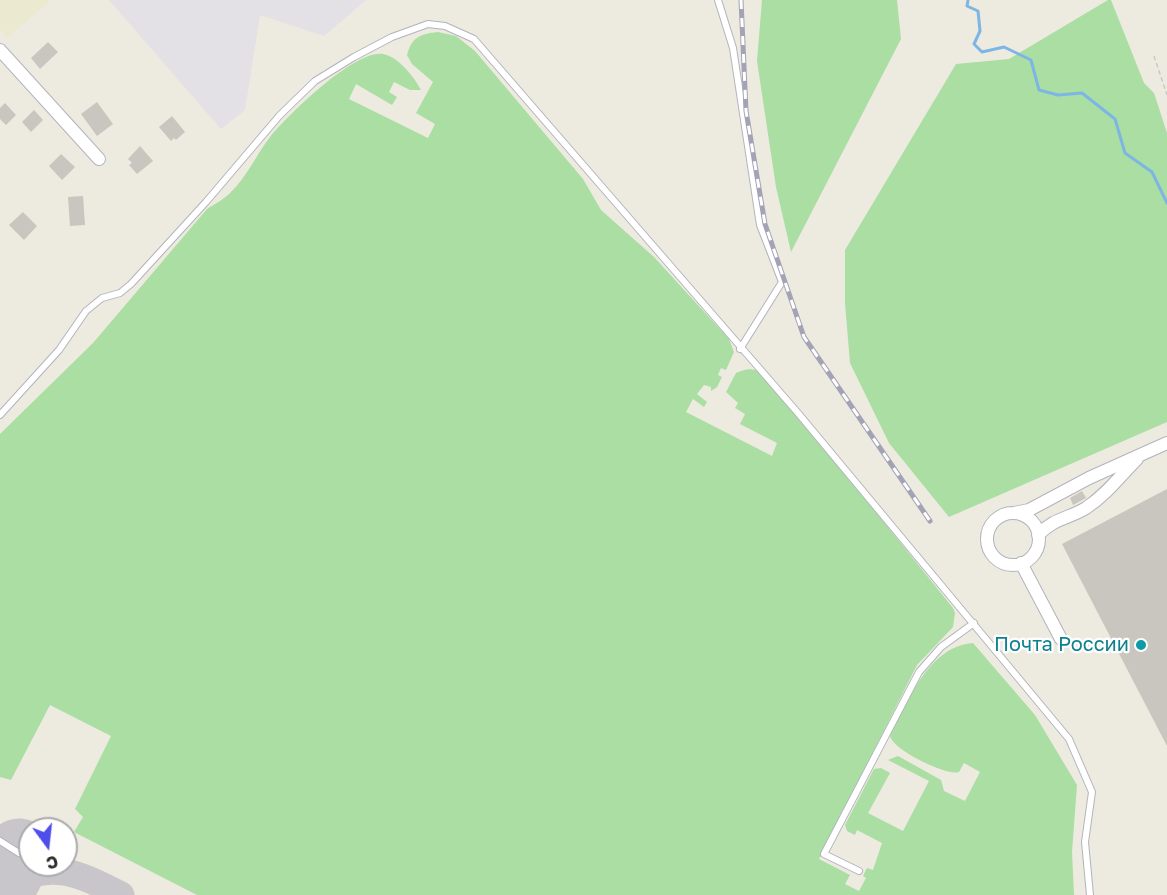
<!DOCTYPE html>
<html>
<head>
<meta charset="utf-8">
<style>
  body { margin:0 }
  #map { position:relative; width:1167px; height:895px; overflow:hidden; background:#edeae0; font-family:"Golos Text",sans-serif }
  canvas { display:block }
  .north { position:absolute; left:18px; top:817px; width:60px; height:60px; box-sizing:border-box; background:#fff; border:2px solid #ababab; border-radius:50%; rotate:165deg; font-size:16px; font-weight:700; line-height:24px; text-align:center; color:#2c2c2c }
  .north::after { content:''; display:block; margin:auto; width:21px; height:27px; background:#4f4eeb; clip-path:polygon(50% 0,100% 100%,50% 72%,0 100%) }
</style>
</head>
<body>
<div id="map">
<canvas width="1167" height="895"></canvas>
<div class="north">С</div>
</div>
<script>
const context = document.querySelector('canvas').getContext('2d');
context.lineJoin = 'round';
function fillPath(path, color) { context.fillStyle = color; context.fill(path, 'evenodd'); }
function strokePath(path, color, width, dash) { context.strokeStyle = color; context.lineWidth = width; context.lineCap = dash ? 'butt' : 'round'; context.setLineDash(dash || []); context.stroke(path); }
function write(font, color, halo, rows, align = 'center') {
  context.font = font + ' "Golos Text",sans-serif'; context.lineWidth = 4.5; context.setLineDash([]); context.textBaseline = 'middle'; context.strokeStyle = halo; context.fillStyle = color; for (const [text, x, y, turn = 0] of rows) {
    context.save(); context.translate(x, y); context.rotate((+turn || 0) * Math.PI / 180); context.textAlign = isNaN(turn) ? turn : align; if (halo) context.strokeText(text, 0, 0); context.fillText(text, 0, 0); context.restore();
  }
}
fillPath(new Path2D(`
  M109,0H366L324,36L260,15L245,110L221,129Z`), '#e3e0e6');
fillPath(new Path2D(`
  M0,0H51L7,38L0,30Z`), '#ece9d1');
fillPath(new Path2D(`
  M762,0H897L901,39L791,252L776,187L757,61Z
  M1108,0H1111L1144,83L1154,93L1167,133V422L949,517L889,443L850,363L845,303V250L956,64L1009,59Z
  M438,32L456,36L475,51L583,179L601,210L654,257L729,339L734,352L726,370L721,368L718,375L722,377L717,387L711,391V387L704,385L697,394L707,402L704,407L693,399L686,412L772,456L777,443L740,424L745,414L735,408L738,403L726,392L736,373C749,367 756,368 767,377L953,608L955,613L953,627L917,665L819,859L850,875L845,884L859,891L866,878L863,876L867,868L873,870L882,843L857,830L855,835L847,831L845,825L874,769L881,768L890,773L868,813L903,831L929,781L888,760L898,756L941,780L944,791L965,801L980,772L964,763L959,772C946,776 893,750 890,736C907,702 929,646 973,643L1035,715L1077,785L1072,852L1074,895H197L74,832L83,817L75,809L111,736L50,705L11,780L0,777V434L93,343L207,209C215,204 224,199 230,193C247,177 256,155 270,137C287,116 355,49 383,54C399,57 414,77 421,90H410L394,82L389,92L397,97L392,105L356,84L349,99L428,138L435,124L416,113L433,82L412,64L407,55C412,37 420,34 438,32Z`), '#aadea2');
strokePath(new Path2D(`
  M968,0L967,6L978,11L980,31L974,44L982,52L1004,47L1031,60L1039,90L1058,95L1082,93L1115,119L1125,153L1152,172L1167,203`), '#7db5e5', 3);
strokePath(new Path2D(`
  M2,887C49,859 77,872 121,895`), '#c8c6ca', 27);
strokePath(new Path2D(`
  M0,890L19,853`), '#c8c6ca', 69);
fillPath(new Path2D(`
  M48,42L58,52L40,69L31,58Z
  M97,102L113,124L97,136L81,114Z
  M5,103L16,115L6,125L0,119V108Z
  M34,110L43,120L31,132L22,122Z
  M172,116L185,132L176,140L174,138L171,141L159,127Z
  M140,146L153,161L137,174L129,165L132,163L128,159Z
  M61,154L75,167L62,180L49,166Z
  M83,196L85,225L70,226L68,197Z
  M23,212L37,226L24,240L9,225Z
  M1167,489V746L1062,544Z
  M1082,491L1086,498L1073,505L1070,498Z`), '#c9c6bf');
const service = new Path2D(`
  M718,0L733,48L760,225L782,282L740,349
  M0,415L59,350L86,311L102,298L120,293L131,284L206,202L280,115L315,81L354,57L392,37L428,24L445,26L474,39L798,413L1069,739L1092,792L1085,842L1090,895
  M0,841L19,853
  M859,871L824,854L919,672L941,647L974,623`);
const minor = new Path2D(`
  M0,50L99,159
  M1014,513L1029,510L1089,478L1167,443
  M987 539a26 26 0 1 1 52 0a26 26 0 1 1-52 0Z
  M1038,535C1054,518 1068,519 1086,508C1107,494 1120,476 1137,459
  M1021,563L1061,639`);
strokePath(service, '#b3b3be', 8);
strokePath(minor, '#b3b3be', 14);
strokePath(new Path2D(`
  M1154,56L1167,95`), '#c8c8c8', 1.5, [4.5, 3]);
strokePath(service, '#fff', 6);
strokePath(minor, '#fff', 12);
const rail = new Path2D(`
  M741,0L746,111L765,224L804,337L930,521`);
strokePath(rail, '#a4a3b5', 5);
strokePath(rail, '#fff', 3, [9]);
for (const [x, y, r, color] of [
  [1141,645,6,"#0f9aa8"]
]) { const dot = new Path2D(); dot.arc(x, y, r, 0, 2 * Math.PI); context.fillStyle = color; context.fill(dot); strokePath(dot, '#fff', 2); }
write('20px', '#0d838f', '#fff', [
  ["Почта России",1129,645]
], 'right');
</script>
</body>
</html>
